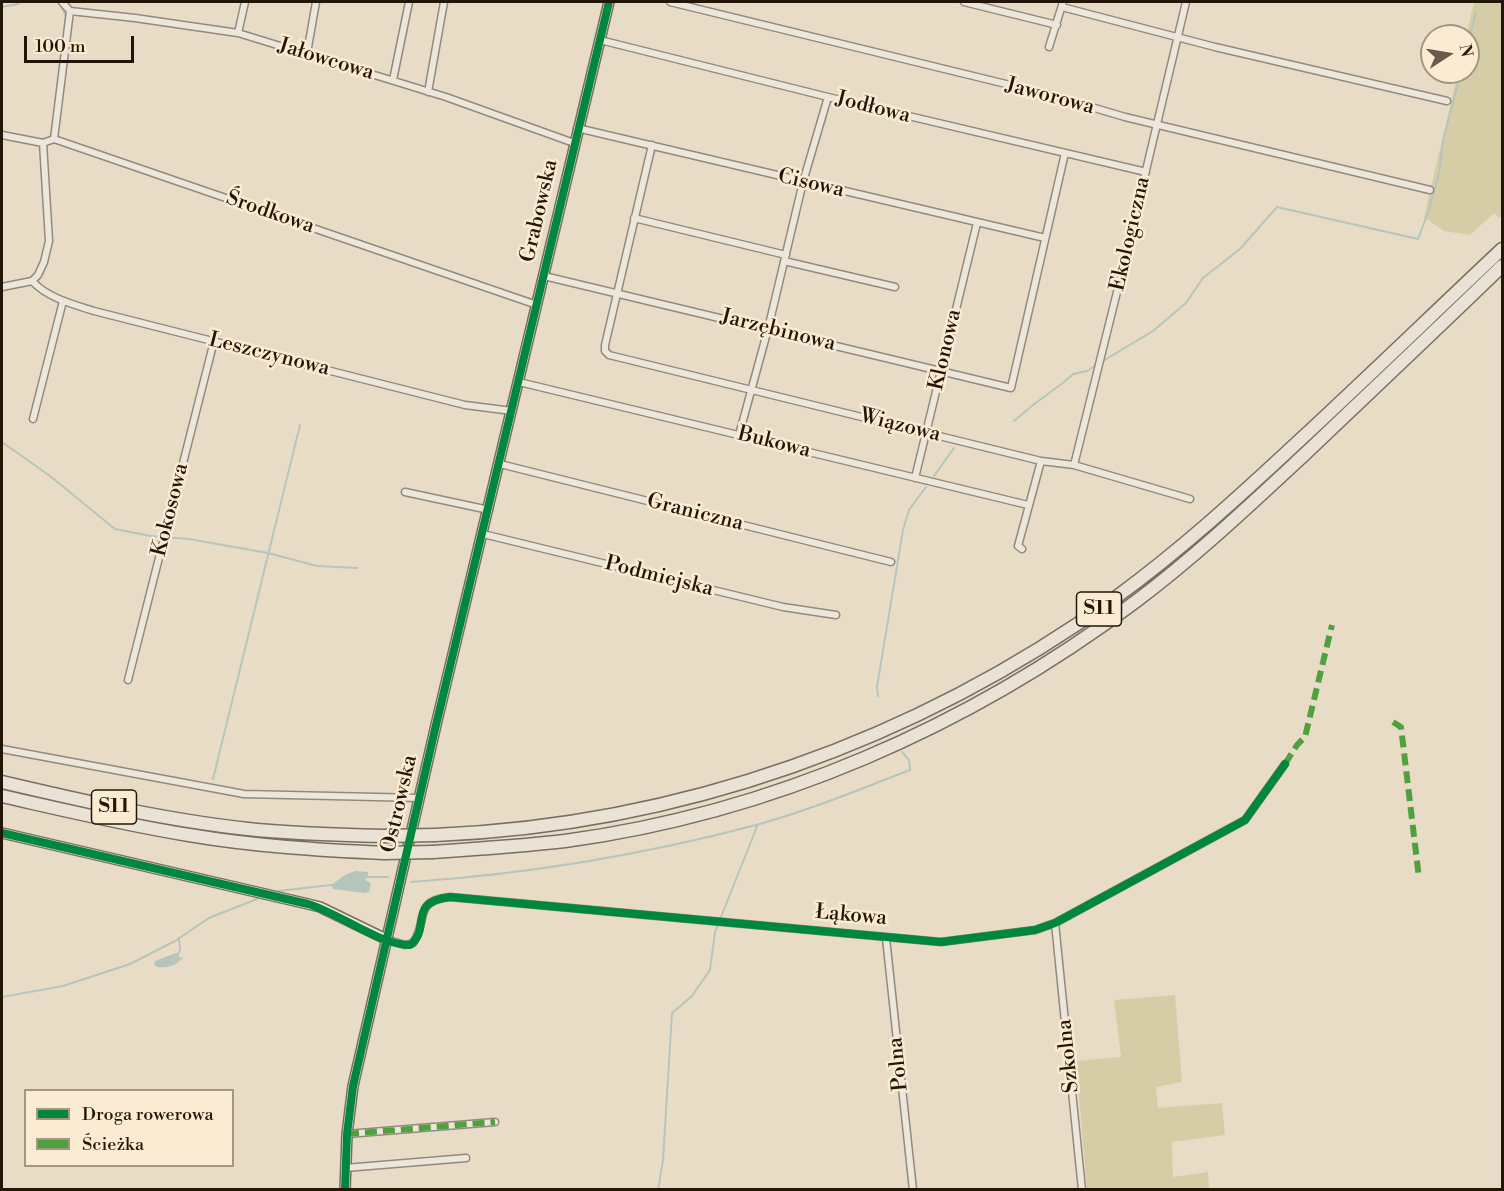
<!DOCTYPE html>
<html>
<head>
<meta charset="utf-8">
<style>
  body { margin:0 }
  #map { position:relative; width:1504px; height:1191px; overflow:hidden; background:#e9dcc7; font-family:"Libre Bodoni",serif }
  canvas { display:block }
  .frame { position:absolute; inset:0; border:3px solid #231609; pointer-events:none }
  .legend { position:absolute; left:24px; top:1089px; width:210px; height:78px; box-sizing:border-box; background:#faebd2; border:2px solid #a49682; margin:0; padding:8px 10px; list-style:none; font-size:18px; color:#231609 }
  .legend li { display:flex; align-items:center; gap:12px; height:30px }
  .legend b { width:30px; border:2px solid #a49682 }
  .north { position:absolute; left:1420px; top:24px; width:60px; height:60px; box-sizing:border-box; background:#faebd2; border:2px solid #a49682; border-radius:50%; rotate:78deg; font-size:16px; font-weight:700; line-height:24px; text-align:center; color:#231609 }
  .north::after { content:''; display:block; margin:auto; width:21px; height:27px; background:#685b4c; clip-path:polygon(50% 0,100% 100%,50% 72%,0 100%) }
  .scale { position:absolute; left:24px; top:36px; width:110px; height:27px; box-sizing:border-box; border:3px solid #231609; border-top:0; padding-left:8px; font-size:18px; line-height:21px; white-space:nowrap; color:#231609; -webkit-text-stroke:4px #faebd2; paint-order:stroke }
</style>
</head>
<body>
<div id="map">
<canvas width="1504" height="1191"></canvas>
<div class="frame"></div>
<ul class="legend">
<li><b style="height:8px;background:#00873e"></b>Droga rowerowa</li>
<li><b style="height:8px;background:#50a13e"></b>Ścieżka</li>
</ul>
<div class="north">N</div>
<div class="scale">100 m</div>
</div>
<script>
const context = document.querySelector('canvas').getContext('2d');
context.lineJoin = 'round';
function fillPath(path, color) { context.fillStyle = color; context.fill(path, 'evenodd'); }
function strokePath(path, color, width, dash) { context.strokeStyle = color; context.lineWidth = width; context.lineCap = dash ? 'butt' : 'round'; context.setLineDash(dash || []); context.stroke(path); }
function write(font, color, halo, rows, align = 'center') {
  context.font = font + ' "Libre Bodoni",serif'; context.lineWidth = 5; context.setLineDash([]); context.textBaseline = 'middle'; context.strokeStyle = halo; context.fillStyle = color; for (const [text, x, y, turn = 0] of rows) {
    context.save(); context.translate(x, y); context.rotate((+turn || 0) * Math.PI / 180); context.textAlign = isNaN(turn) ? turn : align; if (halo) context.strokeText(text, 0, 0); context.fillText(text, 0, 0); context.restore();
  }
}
fillPath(new Path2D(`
  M1474,2H1502V215L1499,218L1494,213L1470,235L1444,231L1424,217L1458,72H1468V36H1466Z
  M1175,995L1182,1082L1156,1087L1158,1108L1222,1103L1225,1135L1172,1142L1173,1177L1208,1172L1209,1189H1087L1076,1061L1121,1057L1114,1000Z`), '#d5cda5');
fillPath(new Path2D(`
  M355,871L368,872V877L365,880L371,883L369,892L365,893L333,889L331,885L345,875Z
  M176,953L178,954L179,957L183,958C175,966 169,968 157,967L154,964L155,961Z`), '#b6c5bc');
strokePath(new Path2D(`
  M59,2L66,16
  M2,7L18,4L20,2
  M1468,44L1476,12
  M1103,361L1153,331L1186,303L1203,278L1240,249L1277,207L1418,239L1429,210L1439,173L1443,141L1461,72
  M1014,421L1033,405L1064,382L1073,374L1087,371L1098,364
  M2,442L50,476L115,529L151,536L189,539L268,553L317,566L357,568
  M934,476L954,448
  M878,696L877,687L903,530L909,510L926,487
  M213,779L300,425
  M368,877H388
  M411,882C527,874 643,855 756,825C808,811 860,789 910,770L909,760L902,752
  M278,891L331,885
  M178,954L180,950L179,938
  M2,997L63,986L130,964L175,941L209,918L262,897
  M658,1190L663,1160L672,1013L692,996L710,970L715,932L758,824`), '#b6c5bc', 2);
const street = new Path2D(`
  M62,2L70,11
  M670,2L1047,94L1125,117L1430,190
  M964,2L1057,25
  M1062,7L1215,47L1447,101
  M70,11L135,18L238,33L446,97L574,143
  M238,33L245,2
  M600,40L828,97L1146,172
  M1049,47L1063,2
  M307,53L316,2
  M393,80L409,2
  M428,92L444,2
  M577,128L1045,238
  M2,135L43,143L54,139L537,305
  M54,139L70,11
  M652,145L605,345V351L609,355L1041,461L1074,465L1190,499
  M634,218L786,255
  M784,261L895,287
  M544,276L1011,388L1065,153
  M32,281C48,298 72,304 94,311L465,405L512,411
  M2,287L32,281L38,275L44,262L49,241L43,143
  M519,382L1028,505
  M33,419L63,301
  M739,435L768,329L803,182L828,97
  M500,464L891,562
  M1074,465L1118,288L1186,2
  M915,478L977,223
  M405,492L489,510
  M483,534L783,607L836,615
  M1022,549L1018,546L1041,461
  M128,680L214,341
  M2,749L244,794L420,798
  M1055,923L1082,1190
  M886,938L913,1190
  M388,940L405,945L413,943C429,920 412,901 450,897L941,942L1035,930L1055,923L1245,820L1285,764
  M347,1134L495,1122
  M345,1168L466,1158`);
const secondary = new Path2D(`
  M2,833L308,904L320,907L388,940
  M345,1190L347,1134L353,1086L436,725L609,2`);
const highway = new Path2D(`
  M2,782C83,801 165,820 248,829C293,834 339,835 385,836
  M2,796C64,810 126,825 189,835C254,846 319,850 384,853
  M435,835C680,825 916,741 1115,598C1181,550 1242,494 1301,439C1369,376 1435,312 1502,249
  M433,852C477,849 521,846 565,841C772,813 968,727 1135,602C1195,557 1250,505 1306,453C1371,391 1437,329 1502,266`);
strokePath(street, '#938a7d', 9);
strokePath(secondary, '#786f63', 12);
strokePath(highway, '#786f63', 15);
strokePath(street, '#ece6db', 6);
strokePath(secondary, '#ece6db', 9);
strokePath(highway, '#e9e2d5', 12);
const highwayBridge = new Path2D(`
  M385,836L435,835
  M384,853L433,852`);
strokePath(highwayBridge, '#786f63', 15, []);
strokePath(highwayBridge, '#e9e2d5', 12);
strokePath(new Path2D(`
  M1393,722L1401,727L1419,878
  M1285,764L1297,745L1305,737L1332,625
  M347,1134L495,1122`), '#50a13e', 6, [12, 6]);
strokePath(new Path2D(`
  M2,833L308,904C339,913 379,945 410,945C432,929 406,902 450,897L941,942L1035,930L1055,923L1245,820L1285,764
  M345,1190L347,1134L353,1086L436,725L609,2`), '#00873e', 8);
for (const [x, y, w] of [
  [1099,609,45],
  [114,807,45]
]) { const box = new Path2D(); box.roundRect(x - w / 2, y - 17, w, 34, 4.5); context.fillStyle = '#faebd2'; context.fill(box); strokePath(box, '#231609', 1.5); }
write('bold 20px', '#231609', null, [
  ["S11",1099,609],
  ["S11",114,807]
]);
write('21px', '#231609', '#faebd2', [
  ["Jałowcowa",326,60,17],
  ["Jaworowa",1050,97,15],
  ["Jodłowa",873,108,14],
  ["Cisowa",811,184,13],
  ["Grabowska",540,211,-77],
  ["Środkowa",270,213,19],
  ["Ekologiczna",1131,234,-77],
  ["Jarzębinowa",778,331,14],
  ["Klonowa",946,350,-77],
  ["Leszczynowa",269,355,14],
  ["Wiązowa",900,426,14],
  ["Bukowa",774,443,14],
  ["Kokosowa",171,510,-76],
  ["Graniczna",695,513,14],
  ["Podmiejska",659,577,14],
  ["Ostrowska",400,804,-77],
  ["Łąkowa",851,916,5],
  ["Szkolna",1069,1056,-96],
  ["Polna",899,1064,-96]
]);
</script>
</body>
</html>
